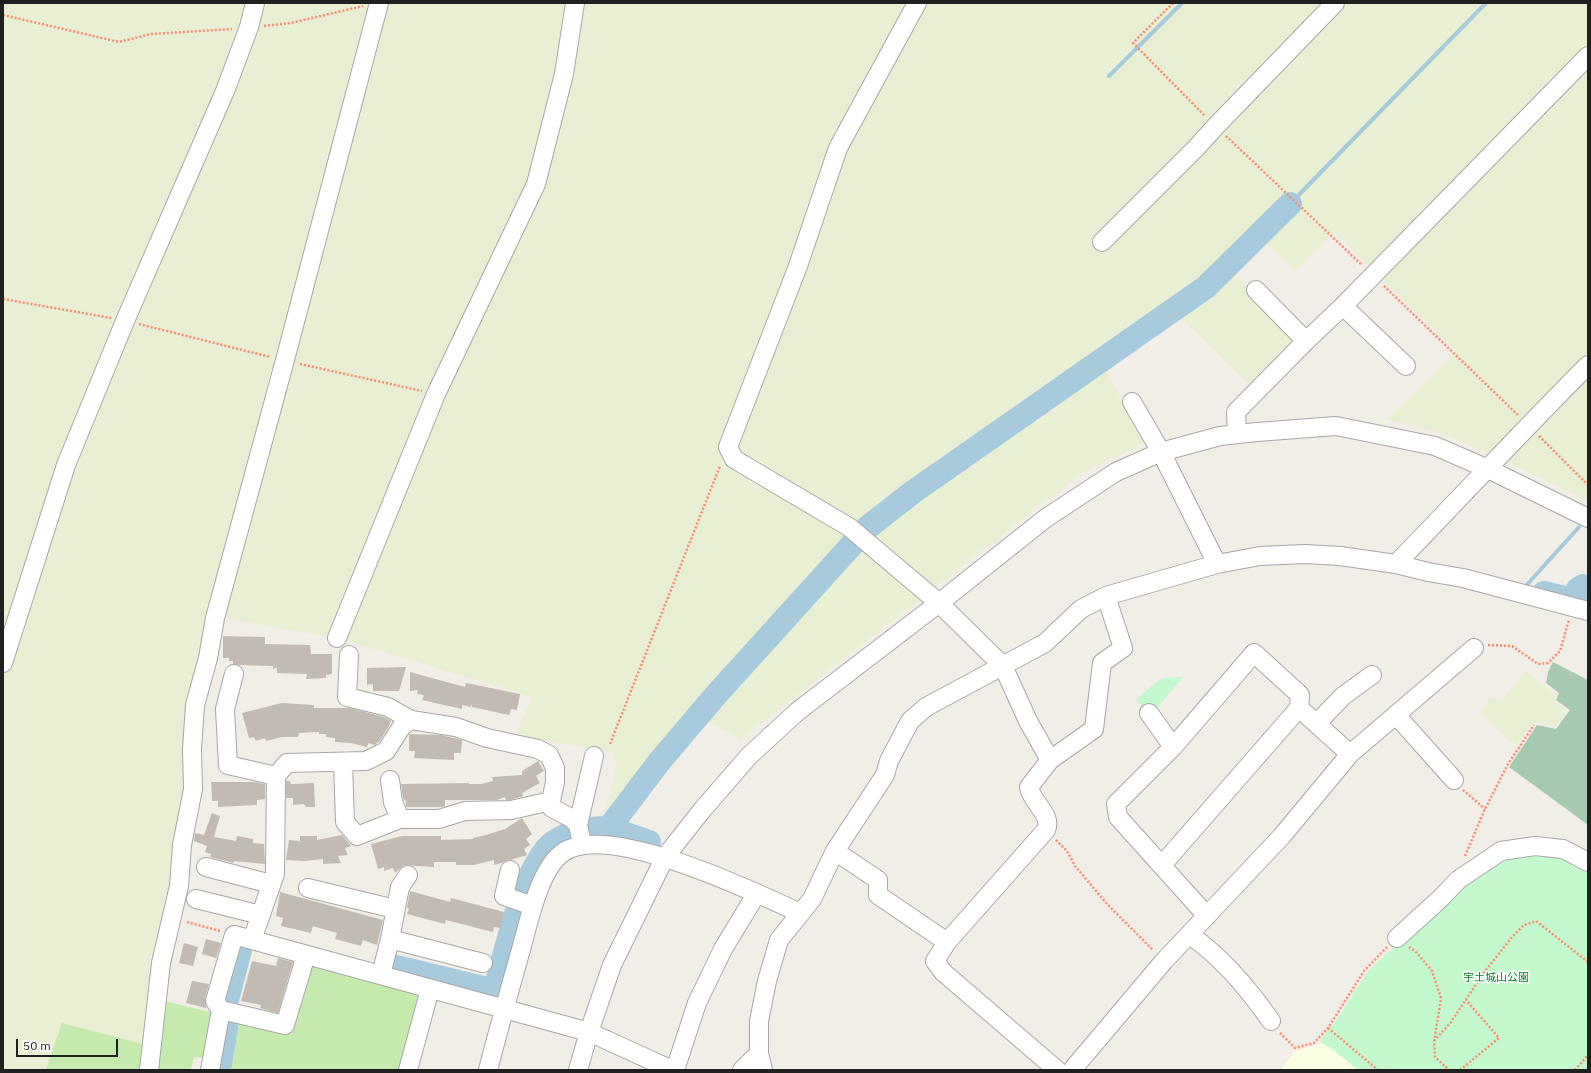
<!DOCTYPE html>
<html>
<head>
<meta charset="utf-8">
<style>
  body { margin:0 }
  #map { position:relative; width:1591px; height:1073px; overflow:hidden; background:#f0eee6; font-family:"IBM Plex Sans",sans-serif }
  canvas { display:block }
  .frame { position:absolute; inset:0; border:4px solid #202020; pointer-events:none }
  .scale { position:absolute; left:16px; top:1039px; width:102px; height:18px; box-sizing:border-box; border:2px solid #202020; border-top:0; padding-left:5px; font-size:12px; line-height:14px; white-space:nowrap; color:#202020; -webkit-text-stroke:3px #fff; paint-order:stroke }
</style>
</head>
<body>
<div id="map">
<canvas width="1591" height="1073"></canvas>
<div class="frame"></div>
<div class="scale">50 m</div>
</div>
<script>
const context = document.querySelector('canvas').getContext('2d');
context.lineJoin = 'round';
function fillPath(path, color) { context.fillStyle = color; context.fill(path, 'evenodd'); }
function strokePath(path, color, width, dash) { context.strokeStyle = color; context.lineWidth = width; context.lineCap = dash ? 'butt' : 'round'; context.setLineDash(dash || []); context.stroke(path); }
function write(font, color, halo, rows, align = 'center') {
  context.font = font + ' "IBM Plex Sans","Noto Sans JP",sans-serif'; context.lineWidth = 3; context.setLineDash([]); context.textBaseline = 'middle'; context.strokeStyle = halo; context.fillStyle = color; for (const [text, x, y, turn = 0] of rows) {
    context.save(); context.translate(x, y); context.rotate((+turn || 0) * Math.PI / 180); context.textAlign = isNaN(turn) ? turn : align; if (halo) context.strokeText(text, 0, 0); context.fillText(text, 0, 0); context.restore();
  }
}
fillPath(new Path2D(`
  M1322,1043L1335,1051L1358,1070H1281L1294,1052Z`), '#fbffe1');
fillPath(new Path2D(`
  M3,3H1588V501L1503,460L1444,434L1386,419L1456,351L1334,232L1294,272L1256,234L1224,264L1302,341L1253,389L1171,308L1098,360L1148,442L1091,468L1038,507L740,740L696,714L610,820L604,817L617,765L612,753L515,735L532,697L344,640L210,615L189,783L146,1045L62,1023L46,1070H3Z
  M1525,671L1557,695L1553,701L1567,710L1555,727L1533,722L1516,746L1478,713L1492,696L1500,703Z`), '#e9efd2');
fillPath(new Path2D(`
  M306,955L430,989L408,1070H226L235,1013L285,1025Z
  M165,1001L214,1013L205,1058L194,1057L191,1070H156Z
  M62,1023L146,1045L142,1070H46Z`), '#c4eaad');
fillPath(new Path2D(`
  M1553,662L1588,680V825L1509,767L1537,725L1556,729L1570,710L1556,700L1559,693L1546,683L1548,672Z`), '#a7c9b0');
fillPath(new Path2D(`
  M1183,677L1149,717L1136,699L1162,678Z
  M1537,852L1571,858L1588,867V1070H1358L1335,1051L1322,1043L1321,1038L1336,1021L1368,971L1458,889L1504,855Z`), '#c4f9ce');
strokePath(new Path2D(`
  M1109,76L1182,3
  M1290,204L1486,3
  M1524,588L1579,527`), '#a7cbdd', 4);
strokePath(new Path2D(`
  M1544,593L1573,600L1578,589L1583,586L1588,588
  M609,828L649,842
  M392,966L487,989L496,985C507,949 524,864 554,842C569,831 590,828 609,828L659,762L715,696L868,527L913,492L1206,287L1290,204
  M226,1004L240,950
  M219,1070L226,1027`), '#a7cbdd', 24);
fillPath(new Path2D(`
  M223,636L265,637V644L310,645L311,654H332V674L326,675V678L306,679L307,674L277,673V668L273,669V666L240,665L233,664V661H229V658H223Z
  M406,667L399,691H373V684L367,685V668Z
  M410,672L465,687L466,683L520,694L517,710L511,709L509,715L472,707L471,704V707L462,705V709L422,700L424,695L417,694L418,690L410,691Z
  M282,703L314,705V708H349L384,717L391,721L389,726L379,742H378L375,745L368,743L367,747L351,743L335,742V738L326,737V734H319V732L299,733L298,737H282L266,741L265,738L256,741L254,737L249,738L242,713Z
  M409,734L441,735L462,740L461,753H454V760L414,758L415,751H409Z
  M538,761L544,771L536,776L540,783L522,793L523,796L520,797L510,800H506L505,797L497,800H445V806L443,807H406V801L403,799L401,784L469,783V784H481L493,781L492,777L522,775V771Z
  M286,781H290L291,784L314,783L315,807H306L304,804L293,805V798H286Z
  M211,782H254L265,784V799L257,800V805L218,807V801H212Z
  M212,813L220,816L214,837L236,841L237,836L253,839V843L264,844L265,864L234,861V863L210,857L211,854L205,852L207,846L194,841L195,833L204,835Z
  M522,818L532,834L526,839L530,845L524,849L527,855L494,865V860L474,865H456V862H434V867L404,865L395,873L393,868L384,871V867L378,869L371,844L402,836H441V840L473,839V838L486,835L505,829Z
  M342,835L351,846L345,848L348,855L338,856L341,863L323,864V859L305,861L286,860L289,840L300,841V836H317V840Z
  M410,891L450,902L451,898L504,912L501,928L494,927L493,932L446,920L445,924L407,914L409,908H407Z
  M280,892L383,920L377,945L363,940L361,946L335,939L337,933L313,926L311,933L281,926L283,918L276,916Z
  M206,939L221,943L216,958L202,954Z
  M184,943L198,947L193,966L179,963Z
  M278,958L293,962L278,1013L260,1008L261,1005L241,1001L252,961L276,966Z
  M192,981L209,984L205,998L206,1008L186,1003Z`), '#c1bbb3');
const minor = new Path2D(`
  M917,3L838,148L798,266L728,447L734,459L849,527L939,603L1003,666L1028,721L1050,760L1029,787C1031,802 1053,815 1046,830L947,942L935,961L943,972L1057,1070
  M1102,242L1196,148L1216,126L1335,3
  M1256,290L1306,341
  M1343,306L1406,366
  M1132,402L1161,452L1217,564
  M1237,434L1236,412L1306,341L1343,306L1588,56
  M1396,564C1460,498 1523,430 1588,365
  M337,638L436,394L536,184L564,74L575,3
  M349,655L347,697L388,707L411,720
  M3,663L66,465L125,321L225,91L249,27L255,3
  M234,674L225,709L228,765L276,776
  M1149,713L1173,747
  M1396,715L1454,780
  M1317,723L1343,696L1372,675
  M1050,760L1094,729L1102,663L1123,648L1106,596
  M343,762L345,822L357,836L400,819
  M390,780L393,802L400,819H439L465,811L511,810L551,801
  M578,825L594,756
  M835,851L878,880V895L947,942
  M1162,865L1299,708
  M206,867L271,884
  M510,870L504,896L533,906
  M308,888L395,909
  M196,899L261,915
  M1207,916L1118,817L1116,804L1173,747L1254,653L1300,695L1299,708L1350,754
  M1190,935C1223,958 1248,988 1271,1021
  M1397,938L1441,898L1458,880L1501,851L1535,846L1563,849L1588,862
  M390,939L483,963
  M252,940L275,874L276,776L287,763L366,761L386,751L402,726L411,720L456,727L487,738L538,749L549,755L555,768V782L551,801L552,808L571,818L578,825L582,844
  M381,975L390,939L400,887L408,875
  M221,1010L215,1001L234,935L589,1032L672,1070
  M149,1070L161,963L179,886L182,845L193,789L192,749L195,705L208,658L215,618L285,360L379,3
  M210,1070L221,1010L285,1025L306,955
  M408,1070L430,989
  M488,1070C498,1031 509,992 520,953C528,926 538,872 561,854C603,819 755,892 800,913
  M578,1070L589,1032L612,965L665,857L703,809L749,756L798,711L939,603L1046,518L1116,472L1161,452L1220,436L1257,432L1336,426L1435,446L1488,469L1588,518
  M675,1070L697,1003L723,949L757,893
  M742,1070L759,1053
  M763,1070L759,1053V1021L767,981L779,940L812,899L835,851L885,775L889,761L910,721L926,707L1045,643L1081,609L1106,596L1217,564L1260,556L1305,554L1340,556L1396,564L1428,572L1463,578L1588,611
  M1072,1070L1164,961L1281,837L1350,754L1474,648`);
strokePath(minor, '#a7a7a7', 20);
strokePath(new Path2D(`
  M1173,3L1133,43L1205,116
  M3,15L119,42L151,34L232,29
  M264,26L291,23L363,6
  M1226,136L1362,265
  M1384,286L1519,416
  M3,299L111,318
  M139,324L270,357
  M300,364L422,391
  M1539,436L1588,485
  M1488,645L1512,646L1538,664L1548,663L1560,651L1569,620
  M610,744L720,466
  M1463,790L1485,809
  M1056,840L1067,851L1075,866L1108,905L1153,950
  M1465,856L1485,809L1508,764L1534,725
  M187,922L220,931
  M1409,947L1416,952L1432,971L1441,998L1434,1042L1435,1057L1449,1070
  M1328,1028L1378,1070
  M1280,1033L1295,1048L1314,1043L1328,1028L1364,971L1387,947
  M1434,1041L1451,1022L1483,974L1512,937L1524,925L1536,921L1588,962
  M1460,1070L1499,1038L1466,1000
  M1575,1070L1588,1055`), '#f98c6f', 2.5, [2, 2]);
strokePath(minor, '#fff', 18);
write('11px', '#0c7f23', '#fff', [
  ["宇土城山公園",1496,978]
]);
</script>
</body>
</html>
